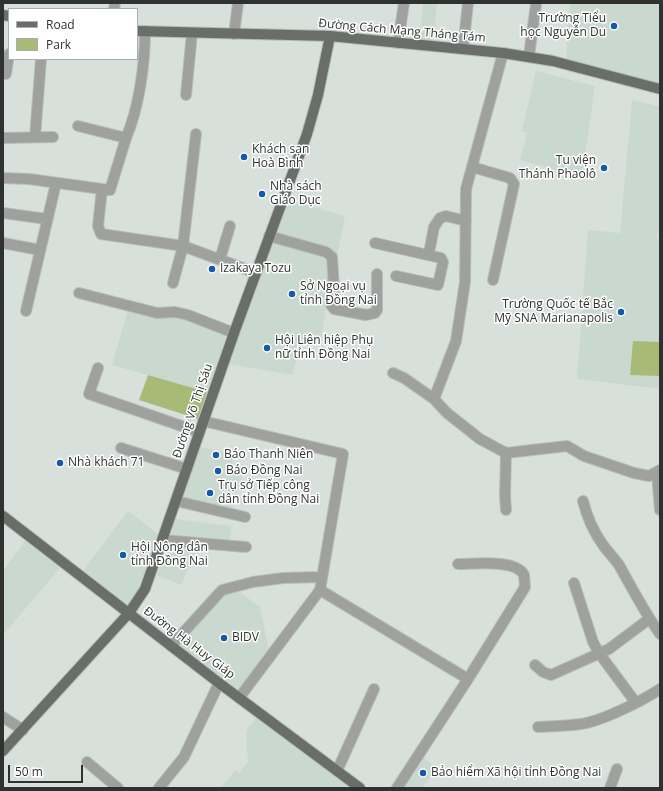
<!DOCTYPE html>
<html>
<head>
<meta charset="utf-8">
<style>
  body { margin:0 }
  #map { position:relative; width:663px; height:791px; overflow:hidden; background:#d8e0db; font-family:"Open Sans",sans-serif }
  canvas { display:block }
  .frame { position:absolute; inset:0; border:4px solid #2f3230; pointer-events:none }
  .legend { position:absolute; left:8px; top:8px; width:130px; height:52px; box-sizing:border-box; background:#fff; border:1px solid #acadac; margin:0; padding:5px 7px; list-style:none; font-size:12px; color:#2f3230 }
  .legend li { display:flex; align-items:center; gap:8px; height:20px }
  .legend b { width:20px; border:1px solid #acadac }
  .scale { position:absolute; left:8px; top:765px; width:75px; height:18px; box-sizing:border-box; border:2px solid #2f3230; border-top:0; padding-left:5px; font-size:12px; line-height:14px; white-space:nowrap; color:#2f3230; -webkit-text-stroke:3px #fff; paint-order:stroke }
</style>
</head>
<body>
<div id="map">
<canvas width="663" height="791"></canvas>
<div class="frame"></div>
<ul class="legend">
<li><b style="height:5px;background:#6a6e69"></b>Road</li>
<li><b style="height:11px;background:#a7bb77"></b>Park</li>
</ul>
<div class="scale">50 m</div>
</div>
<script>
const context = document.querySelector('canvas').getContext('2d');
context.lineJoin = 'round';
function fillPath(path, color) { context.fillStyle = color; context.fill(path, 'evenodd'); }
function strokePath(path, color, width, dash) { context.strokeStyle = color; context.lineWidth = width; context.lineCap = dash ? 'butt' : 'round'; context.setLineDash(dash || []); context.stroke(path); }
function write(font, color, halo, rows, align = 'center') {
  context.font = font + ' "Open Sans",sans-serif'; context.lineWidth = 3; context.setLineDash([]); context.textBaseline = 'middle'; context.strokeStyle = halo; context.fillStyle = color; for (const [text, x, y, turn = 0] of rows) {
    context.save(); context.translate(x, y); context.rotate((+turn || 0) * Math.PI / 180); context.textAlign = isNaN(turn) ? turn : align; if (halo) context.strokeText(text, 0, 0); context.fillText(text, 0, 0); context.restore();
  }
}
fillPath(new Path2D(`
  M423,3H437L434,40L420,39Z
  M570,3H660V84L566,59Z
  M536,71L595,86L582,177L520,160L527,133L522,131Z
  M632,100L657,106L660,105V225L657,237L660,238V389L577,379L588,230L620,233Z
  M288,200L345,216L337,257L276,234Z
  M274,241L328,257L331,278L320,345L302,340L292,375L229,364Z
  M128,310L177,316L227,334L207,392L112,365Z
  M200,447L235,454L232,465L244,468L232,511L182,499Z
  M128,511L158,534L142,583L128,605L83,571Z
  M176,519L231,526L230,543L200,541L181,585L157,575Z
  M25,541L60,568L3,635V571Z
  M237,590L260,607L269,651L240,691L177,644L221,595Z
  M256,718L327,770L351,788H221L235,770L239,773L248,762L246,731Z
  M422,756L437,769L422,788H401Z`), '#c9d9cf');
fillPath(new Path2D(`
  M633,341L660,342V376L630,375Z
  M148,375L207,392L198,419L139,400Z`), '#a7bb77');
const minor = new Path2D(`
  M114,9L115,3
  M234,34L238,3
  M398,43L404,3
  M463,49L468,3
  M529,56L536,4
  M6,74L9,54
  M186,95L192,33
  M78,126L126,138C139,108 145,64 145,31
  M35,137L41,59
  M3,138L53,137
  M472,167L510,178L514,184L493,280
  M3,178L29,179L102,189L98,226L101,234L183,246L256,273
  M102,189L110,190L126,138
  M3,213L47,219
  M269,236L326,252L332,257L334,289L331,305L334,309L366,315L375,313L377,310V274
  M3,243L40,250
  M375,243L441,258L443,262L438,285L396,276
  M429,253L434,227L440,218L446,216L466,221
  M220,259L230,226
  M173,283L183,246L196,134
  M79,293L157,313L175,312L188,315L234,333
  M26,311L56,183
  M98,368L89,394L199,432
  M393,373L404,378L434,399L447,413L480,439L506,453L567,446L584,456L634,473L649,476L660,470
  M434,399L456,341L465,282L466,189L503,53
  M203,421L343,454L320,590L239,698
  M121,448L187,469
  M657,473L660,510
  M176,501L245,517
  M583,501C587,517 593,531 603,545C608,552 614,558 619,565C632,588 644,612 660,634
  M506,510L505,496L506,453
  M163,540L246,547
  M574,583L593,642L599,653L636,703
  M320,590L468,679
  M171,646L222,590L253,582L283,578L322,577
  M535,665L543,672L551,675L609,649L649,619
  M3,717L23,730
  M538,727C552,726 567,726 581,724C602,721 642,701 660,689
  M87,762L118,788
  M337,771L374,689
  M159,788L184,757L219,683
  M397,788L468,679L525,587L524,575C516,559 474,564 458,564
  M610,788L617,769`);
const major = new Path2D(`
  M3,15L9,16
  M137,31L330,36L503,53L553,61L660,89
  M3,516L219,683L360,788
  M3,751L129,613L145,589L234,333L307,134L318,95L330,36`);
strokePath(minor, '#b6bdb9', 12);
strokePath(major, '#b6bdb9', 12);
strokePath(minor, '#9ea19e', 10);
strokePath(major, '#6a6e69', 10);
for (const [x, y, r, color] of [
  [614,26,4,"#1559a9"],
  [244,157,4,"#1559a9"],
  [604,168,4,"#1559a9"],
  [262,194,4,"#1559a9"],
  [212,269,4,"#1559a9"],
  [292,294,4,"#1559a9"],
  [621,312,4,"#1559a9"],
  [267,348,4,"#1559a9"],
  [216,455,4,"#1559a9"],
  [60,463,4,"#1559a9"],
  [218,471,4,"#1559a9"],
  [210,493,4,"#1559a9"],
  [123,555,4,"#1559a9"],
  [224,638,4,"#1559a9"],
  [423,773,4,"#1559a9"]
]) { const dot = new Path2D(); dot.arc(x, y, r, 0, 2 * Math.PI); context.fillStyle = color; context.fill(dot); strokePath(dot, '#fff', 1.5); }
write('12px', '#2f3230', '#fff', [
  ["Trường Tiểu",606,19,"right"],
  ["học Nguyễn Du",606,33,"right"],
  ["Khách sạn",252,150],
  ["Hoà Bình",252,164],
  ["Tu viện",596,161,"right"],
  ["Thánh Phaolô",596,175,"right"],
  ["Nhà sách",270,187],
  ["Giáo Dục",270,201],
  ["Izakaya Tozu",220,269],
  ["Sở Ngoại vụ",300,287],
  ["tỉnh Đồng Nai",300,301],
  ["Trường Quốc tế Bắc",613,305,"right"],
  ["Mỹ SNA Marianapolis",613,319,"right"],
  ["Hội Liên hiệp Phụ",275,341],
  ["nữ tỉnh Đồng Nai",275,355],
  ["Báo Thanh Niên",224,455],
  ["Nhà khách 71",68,463],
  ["Báo Đồng Nai",226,471],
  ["Trụ sở Tiếp công",218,486],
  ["dân tỉnh Đồng Nai",218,500],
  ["Hội Nông dân",131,548],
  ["tỉnh Đồng Nai",131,562],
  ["BIDV",232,638],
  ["Bảo hiểm Xã hội tỉnh Đồng Nai",431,773]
], 'left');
write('12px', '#2f3230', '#fff', [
  ["Đường Cách Mạng Tháng Tám",402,31,5],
  ["Đường Võ Thị Sáu",193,411,-71],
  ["Đường Hà Huy Giáp",189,643,37]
]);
</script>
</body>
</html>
